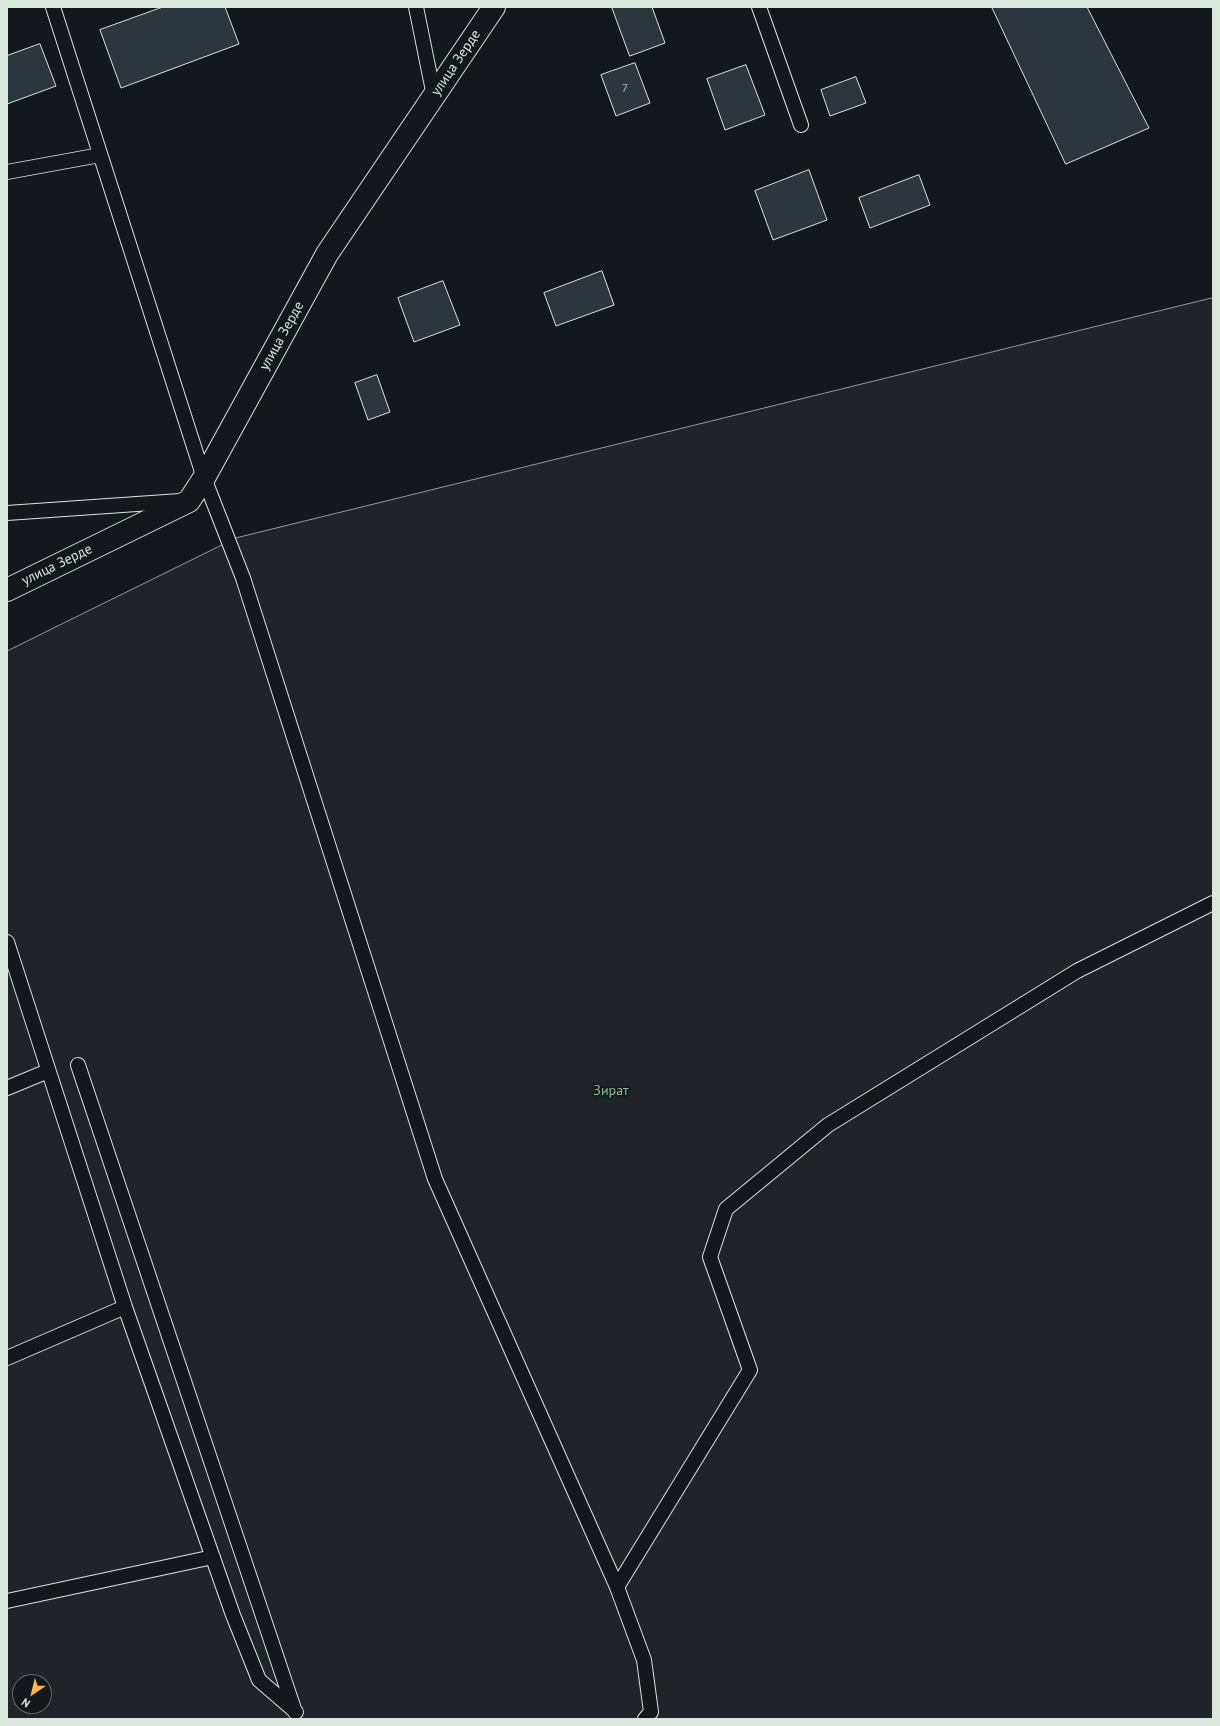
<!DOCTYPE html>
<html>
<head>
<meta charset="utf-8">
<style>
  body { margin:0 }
  #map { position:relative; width:1220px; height:1726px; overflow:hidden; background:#14181c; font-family:"PT Sans",sans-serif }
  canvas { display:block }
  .frame { position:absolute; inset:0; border:8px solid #d8e6dc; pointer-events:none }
  .north { position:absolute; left:12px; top:1674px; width:40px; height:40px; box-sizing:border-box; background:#14181c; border:1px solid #626a69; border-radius:50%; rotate:215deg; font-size:11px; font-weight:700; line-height:16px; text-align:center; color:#d8e6dc }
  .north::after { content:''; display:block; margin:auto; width:14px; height:18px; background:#ffb74d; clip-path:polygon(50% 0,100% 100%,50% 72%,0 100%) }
</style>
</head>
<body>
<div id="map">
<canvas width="1220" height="1726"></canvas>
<div class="frame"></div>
<div class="north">N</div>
</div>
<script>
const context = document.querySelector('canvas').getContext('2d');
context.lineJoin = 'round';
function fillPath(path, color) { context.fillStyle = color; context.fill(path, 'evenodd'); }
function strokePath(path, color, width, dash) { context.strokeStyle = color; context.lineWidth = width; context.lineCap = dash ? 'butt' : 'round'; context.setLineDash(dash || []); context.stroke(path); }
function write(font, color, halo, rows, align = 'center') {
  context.font = font + ' "PT Sans",sans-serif'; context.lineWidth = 3; context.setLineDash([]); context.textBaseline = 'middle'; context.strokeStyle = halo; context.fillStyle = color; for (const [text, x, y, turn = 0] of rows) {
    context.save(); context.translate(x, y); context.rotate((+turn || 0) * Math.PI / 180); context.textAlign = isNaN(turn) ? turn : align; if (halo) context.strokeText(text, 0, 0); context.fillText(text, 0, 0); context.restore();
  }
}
const green = new Path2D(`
  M1213,298V1719H7V651L236,538ZM20,1682H44V1706H20Z`);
fillPath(green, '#202428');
strokePath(green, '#939e99', 1);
const building = new Path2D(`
  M163,7H225L239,44L121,88L100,30Z
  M612,7H652L665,43L630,56Z
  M992,7H1087L1149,128L1066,164Z
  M40,44L56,86L7,104V56Z
  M635,63L650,103L616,116L601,75Z
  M746,65L765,115L725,130L707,79Z
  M856,77L866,103L830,116L821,90Z
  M809,170L827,220L773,240L755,191Z
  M919,175L930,205L870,228L859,198Z
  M602,271L614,305L556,326L544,293Z
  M443,281L460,325L414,342L398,298Z
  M377,375L390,412L368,420L355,383Z`);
fillPath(building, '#2c363c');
strokePath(building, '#d8e6dc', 1);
const service = new Path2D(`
  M53,7L204,478L243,578L435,1179L617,1587L644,1660L651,1712L645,1719
  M416,7L434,96
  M759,7L801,125
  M7,172L100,155
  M7,513L180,501
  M7,942L125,1307L233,1615L259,1680L296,1712
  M78,1065L295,1712
  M7,1088L48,1071
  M7,1358L125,1307
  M617,1587L750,1370L710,1257L726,1209L828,1125L1077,971L1213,903
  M7,1601L213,1557`);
const minor = new Path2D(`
  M7,590L189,501L204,478L327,254L494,7`);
strokePath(service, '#d8e6dc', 16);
strokePath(minor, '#d8e6dc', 24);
strokePath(service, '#14181c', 14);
strokePath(minor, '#14181c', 22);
write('12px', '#adbab4', null, [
  ["7",625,89]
]);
write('14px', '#d8e6dc', '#14181c', [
  ["улица Зерде",456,63,-56],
  ["улица Зерде",282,336,-61],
  ["улица Зерде",57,565,-26]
]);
write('14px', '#8ac095', '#14181c', [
  ["Зират",611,1091]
]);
</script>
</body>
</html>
